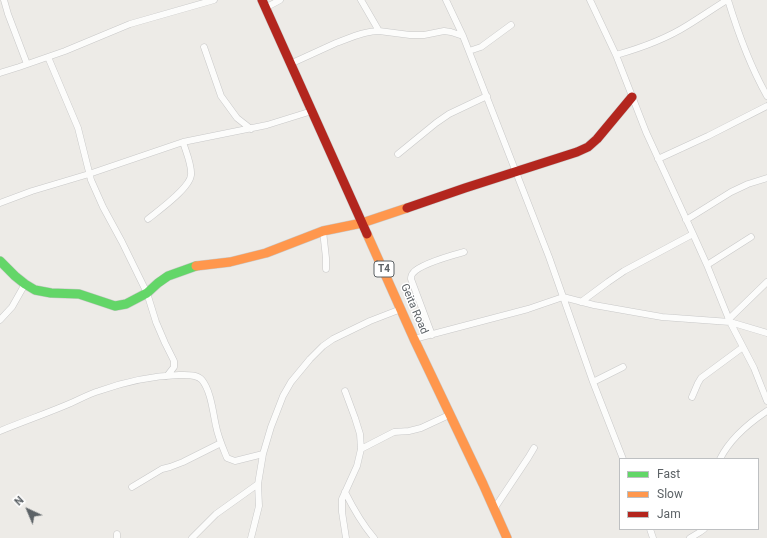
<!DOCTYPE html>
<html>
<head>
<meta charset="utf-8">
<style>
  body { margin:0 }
  #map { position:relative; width:767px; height:538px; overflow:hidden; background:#edebe7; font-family:Roboto,sans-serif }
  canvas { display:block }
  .legend { position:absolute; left:619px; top:458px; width:140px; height:72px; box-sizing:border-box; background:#fff; border:1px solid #bec0c2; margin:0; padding:5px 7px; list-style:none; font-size:12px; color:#5c6266 }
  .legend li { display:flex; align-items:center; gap:8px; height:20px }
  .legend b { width:20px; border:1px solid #bec0c2 }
  .north { position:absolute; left:8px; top:490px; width:40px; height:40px; -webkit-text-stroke:3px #fff; paint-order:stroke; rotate:316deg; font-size:11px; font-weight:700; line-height:16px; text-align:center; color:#5c6266 }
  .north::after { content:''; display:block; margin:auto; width:14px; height:18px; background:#5c6266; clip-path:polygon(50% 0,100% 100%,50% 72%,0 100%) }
</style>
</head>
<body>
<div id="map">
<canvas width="767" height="538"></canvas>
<ul class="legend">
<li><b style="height:5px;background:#63d668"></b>Fast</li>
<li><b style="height:5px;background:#ff974d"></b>Slow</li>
<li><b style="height:5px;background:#b3261e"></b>Jam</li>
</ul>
<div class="north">N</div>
</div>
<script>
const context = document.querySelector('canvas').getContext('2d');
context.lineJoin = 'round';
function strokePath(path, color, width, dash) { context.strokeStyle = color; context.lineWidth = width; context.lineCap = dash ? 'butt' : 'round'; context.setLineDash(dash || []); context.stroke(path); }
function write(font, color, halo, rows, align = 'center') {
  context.font = font + ' Roboto,sans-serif'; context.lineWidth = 3; context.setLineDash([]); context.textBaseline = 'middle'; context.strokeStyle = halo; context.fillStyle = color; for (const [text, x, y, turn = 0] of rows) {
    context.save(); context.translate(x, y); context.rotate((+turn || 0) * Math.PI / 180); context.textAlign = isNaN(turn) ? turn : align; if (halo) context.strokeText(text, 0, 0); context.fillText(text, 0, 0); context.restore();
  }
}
const street = new Path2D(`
  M4,0L8,14L27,64
  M361,0L379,31
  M446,0L463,36L549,257L593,382L623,459
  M590,0L616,55L646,132L693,234L707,265L730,322L754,368L767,401
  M728,0C738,33 750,66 767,96
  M265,8L280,0
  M204,47L221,96L237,118L251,129
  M469,51L481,47L511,25
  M616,55C641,48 666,39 688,25C701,17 714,8 727,0
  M48,57L78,128L91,180L103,207L122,242L147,293L156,322L165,343L174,361V367L167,376
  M290,64C305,57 321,50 336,43C350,38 364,31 379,31L410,35H424L444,31L451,32L463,36
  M0,73L19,67L65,51L130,24L214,0
  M398,154L436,123L449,114L487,96
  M658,159L708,136L767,106
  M0,203L32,191L89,174L183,142L267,125L312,111
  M148,219C158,211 190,188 191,175C192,165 186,152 183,142
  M686,220L731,192L748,184L767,178
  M323,231L326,258V269
  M707,265L751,237
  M581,302L608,282L624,271L693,234
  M729,319L767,282
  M0,320L12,307L25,284
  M432,335L411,279C411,277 412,274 413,273C420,264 453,255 464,252
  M414,339L528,309L563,297L594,305L662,317L730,322L767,333
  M593,382L623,367
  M345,391L355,418L360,434L361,449L357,466L342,499V512L346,538
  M692,397L698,383L701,378L743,347
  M0,431C24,421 48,413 71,403C80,399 89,394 99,391C124,382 152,376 179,375C186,375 197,374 202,380C211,391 213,413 216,426C218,437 223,448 227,458L235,461L263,454
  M361,449L394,432L409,431L421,428L449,415
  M720,459C730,439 749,423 767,411
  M132,487L162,469L170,467L183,462L221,443
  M345,492C353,508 362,524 374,538
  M494,509L528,458L534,448
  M650,529L653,538
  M117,538V534
  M192,538L216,514L258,484
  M251,538L259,506L258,484L263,454L271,427L283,396L291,382L310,359L323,346L333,339L370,321L401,309
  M690,538L700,532L704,529`);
const fast = new Path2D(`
  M0,261L15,276L25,284L35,290L51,293L79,294L115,306L126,304L147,293L158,283L168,276L196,266`);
const slow = new Path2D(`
  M367,234L414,339L483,484L507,538
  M196,266L230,262L266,253L323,231L362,223L407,208`);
const jam = new Path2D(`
  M262,0L367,234
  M407,208L465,188L577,152L588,147L597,139L632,97`);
strokePath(street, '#c8c8c8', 7);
strokePath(fast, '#c9c9c9', 10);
strokePath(slow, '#c9c9c9', 10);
strokePath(jam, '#c9c9c9', 10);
strokePath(street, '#fcfcfb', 6);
strokePath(fast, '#63d668', 9);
strokePath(slow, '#ff974d', 9);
strokePath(jam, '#b3261e', 9);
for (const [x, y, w] of [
  [384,269,20]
]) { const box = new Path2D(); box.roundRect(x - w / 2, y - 8, w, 16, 3); context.fillStyle = '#fff'; context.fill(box); strokePath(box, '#5c6266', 1); }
write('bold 10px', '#5c6266', null, [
  ["T4",384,269]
]);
write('11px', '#5c6266', '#fff', [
  ["Geita Road",414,309,67]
]);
</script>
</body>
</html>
